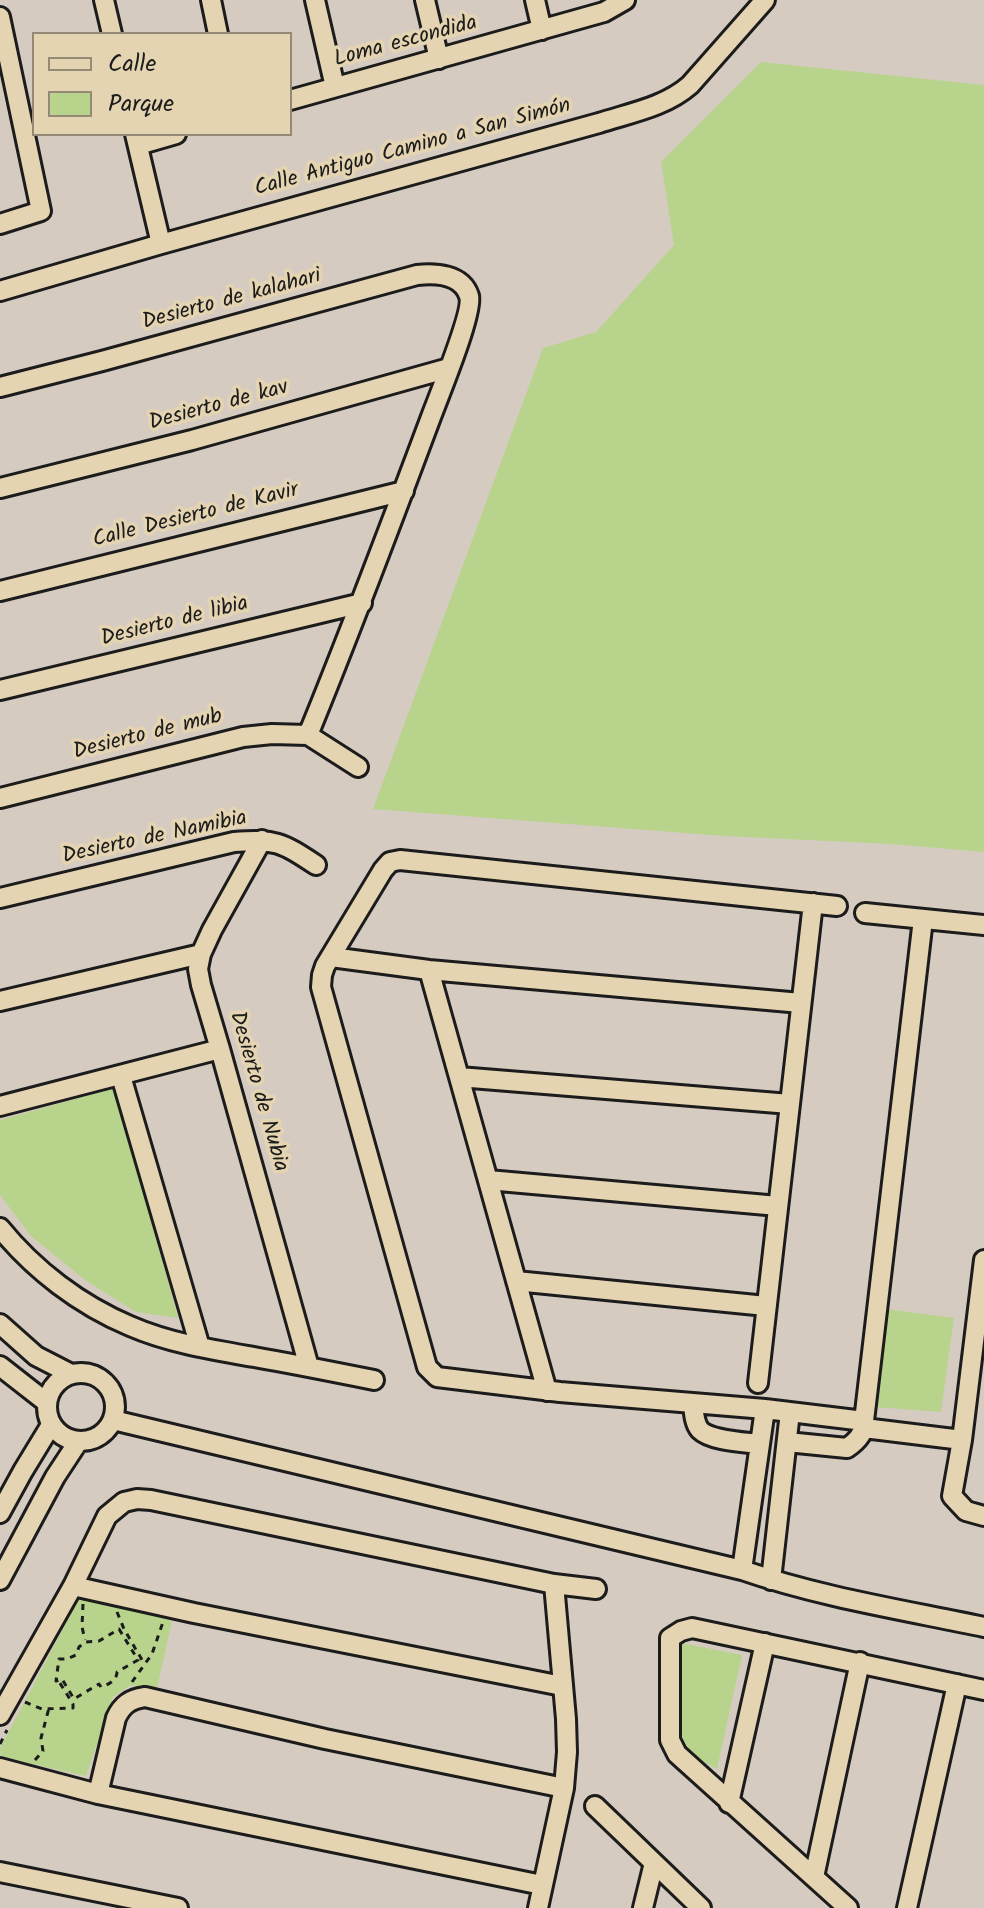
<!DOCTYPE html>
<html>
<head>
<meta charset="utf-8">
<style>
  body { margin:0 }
  #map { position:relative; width:984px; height:1908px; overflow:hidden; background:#d5cbc1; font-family:Kalam,sans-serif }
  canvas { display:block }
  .legend { position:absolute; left:32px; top:32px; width:260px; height:104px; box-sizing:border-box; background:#e5d4b1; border:2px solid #958a75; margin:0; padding:10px 14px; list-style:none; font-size:24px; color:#1c1c1c }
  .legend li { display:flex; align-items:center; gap:16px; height:40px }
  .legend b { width:40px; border:2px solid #958a75 }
</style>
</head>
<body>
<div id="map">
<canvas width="984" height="1908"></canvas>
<ul class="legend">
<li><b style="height:10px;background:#e5d4b1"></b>Calle</li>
<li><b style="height:22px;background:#b8d48c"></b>Parque</li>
</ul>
</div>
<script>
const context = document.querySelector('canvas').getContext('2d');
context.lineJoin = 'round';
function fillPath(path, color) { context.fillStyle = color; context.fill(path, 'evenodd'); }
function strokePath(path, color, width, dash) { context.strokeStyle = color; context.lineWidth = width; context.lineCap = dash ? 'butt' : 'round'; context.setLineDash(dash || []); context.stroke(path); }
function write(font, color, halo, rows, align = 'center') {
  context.font = font + ' Kalam,sans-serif'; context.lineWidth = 7; context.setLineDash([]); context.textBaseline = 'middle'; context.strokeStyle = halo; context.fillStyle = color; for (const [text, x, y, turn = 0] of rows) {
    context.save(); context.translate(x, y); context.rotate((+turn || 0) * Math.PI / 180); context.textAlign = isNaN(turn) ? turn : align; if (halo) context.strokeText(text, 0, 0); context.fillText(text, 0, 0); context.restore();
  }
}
fillPath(new Path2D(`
  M761,62L984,85V852L891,844L724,836L373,809L543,348L596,332L674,245L661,162Z
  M115,1088L178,1318L136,1312L85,1280L31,1236L0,1195V1120Z
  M886,1309L954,1318L941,1412L874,1407Z
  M81,1595L173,1616L157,1688L129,1686L113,1697L86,1776L1,1757L0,1748Z
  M681,1643L742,1655L717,1769L681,1750L679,1680Z`), '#b8d48c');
const minor = new Path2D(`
  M104,0L112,34
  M211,0L218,34
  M315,0L335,87
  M425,0L439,59
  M535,0L542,30
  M0,17L41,211L0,224
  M290,100L604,12L625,0
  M135,134L161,244
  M138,145L176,134
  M0,291L161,244L599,123C630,113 665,107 690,85L765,0
  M0,387L102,361L417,275C435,273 462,274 469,296C474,311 438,398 431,417C391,524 351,630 308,735
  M0,488L192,440L449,368
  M0,591L404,491
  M0,690L362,603
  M0,798L243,737L272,734L308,735L358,767
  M262,840L212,930L201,954L198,969L201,985L220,1049L309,1367
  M0,898L234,842C276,839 281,842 316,865
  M837,906L400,860L390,862L383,870L325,966L322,975L321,987L427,1367L437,1377L560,1392L765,1409L864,1421
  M865,913L984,925
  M331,957L429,970L801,1003
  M429,970L547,1391
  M0,1001L201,954
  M121,1076L200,1347
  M459,1077L790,1104
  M0,1106L220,1049
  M488,1180L778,1206
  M0,1228C34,1270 80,1305 130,1326C169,1343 213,1350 254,1357C294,1364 334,1372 374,1380
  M984,1260L962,1440L952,1496L966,1511L984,1516
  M516,1281L766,1306
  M0,1324L36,1356L71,1374
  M0,1366L46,1402
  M47 1407a34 34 0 1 1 68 0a34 34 0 1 1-68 0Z
  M758,1383L813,903
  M693,1404C694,1412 694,1423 700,1430C711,1441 744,1442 760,1444
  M113,1420L742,1570C820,1597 903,1610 984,1627
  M864,1428L962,1440
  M787,1442L847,1448C856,1442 865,1433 864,1421L923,919
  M0,1513L23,1471L51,1425
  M742,1570L765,1409
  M0,1580L55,1477L78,1442
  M771,1580L790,1412
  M73,1586L194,1613L562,1686
  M0,1715L73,1586L107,1516L124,1502L137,1499L151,1500L554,1584L596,1589
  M0,1768L98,1794L542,1885
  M98,1794L116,1718C122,1705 130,1699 145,1697L325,1739L564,1788
  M729,1803L765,1643
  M595,1806L701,1908
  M0,1872L178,1908
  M814,1877L860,1662
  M538,1908L564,1788L567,1752L566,1719L554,1584
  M643,1908L654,1863
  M848,1908L677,1754L670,1740V1638L681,1631L692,1628L984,1690
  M907,1908L957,1684`);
strokePath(minor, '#1c1c1c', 24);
strokePath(new Path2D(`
  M83,1604L82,1627L85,1640
  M117,1612L124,1629L145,1665
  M119,1629L138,1660L117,1672C117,1681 107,1685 101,1687L99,1684L74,1699L62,1679L56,1681L59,1659H67L76,1655L79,1647L85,1642L99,1641Z
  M132,1682L152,1654L163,1622
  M25,1702L42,1709L73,1708V1704L58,1680
  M0,1744L7,1730
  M35,1760L43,1751L41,1738L49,1708`), '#1c1c1c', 3, [6, 6]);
strokePath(minor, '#e5d4b1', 18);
write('22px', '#1c1c1c', '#e5d4b1', [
  ["Loma escondida",406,43,-15],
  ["Calle Antiguo Camino a San Simón",413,149,-15],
  ["Desierto de kalahari",232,301,-15],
  ["Desierto de kav",219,407,-15],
  ["Calle Desierto de Kavir",196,517,-14],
  ["Desierto de libia",175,623,-14],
  ["Desierto de mub",148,736,-14],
  ["Desierto de Namibia",155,839,-12],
  ["Desierto de Nubia",257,1092,74]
]);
</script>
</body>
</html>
